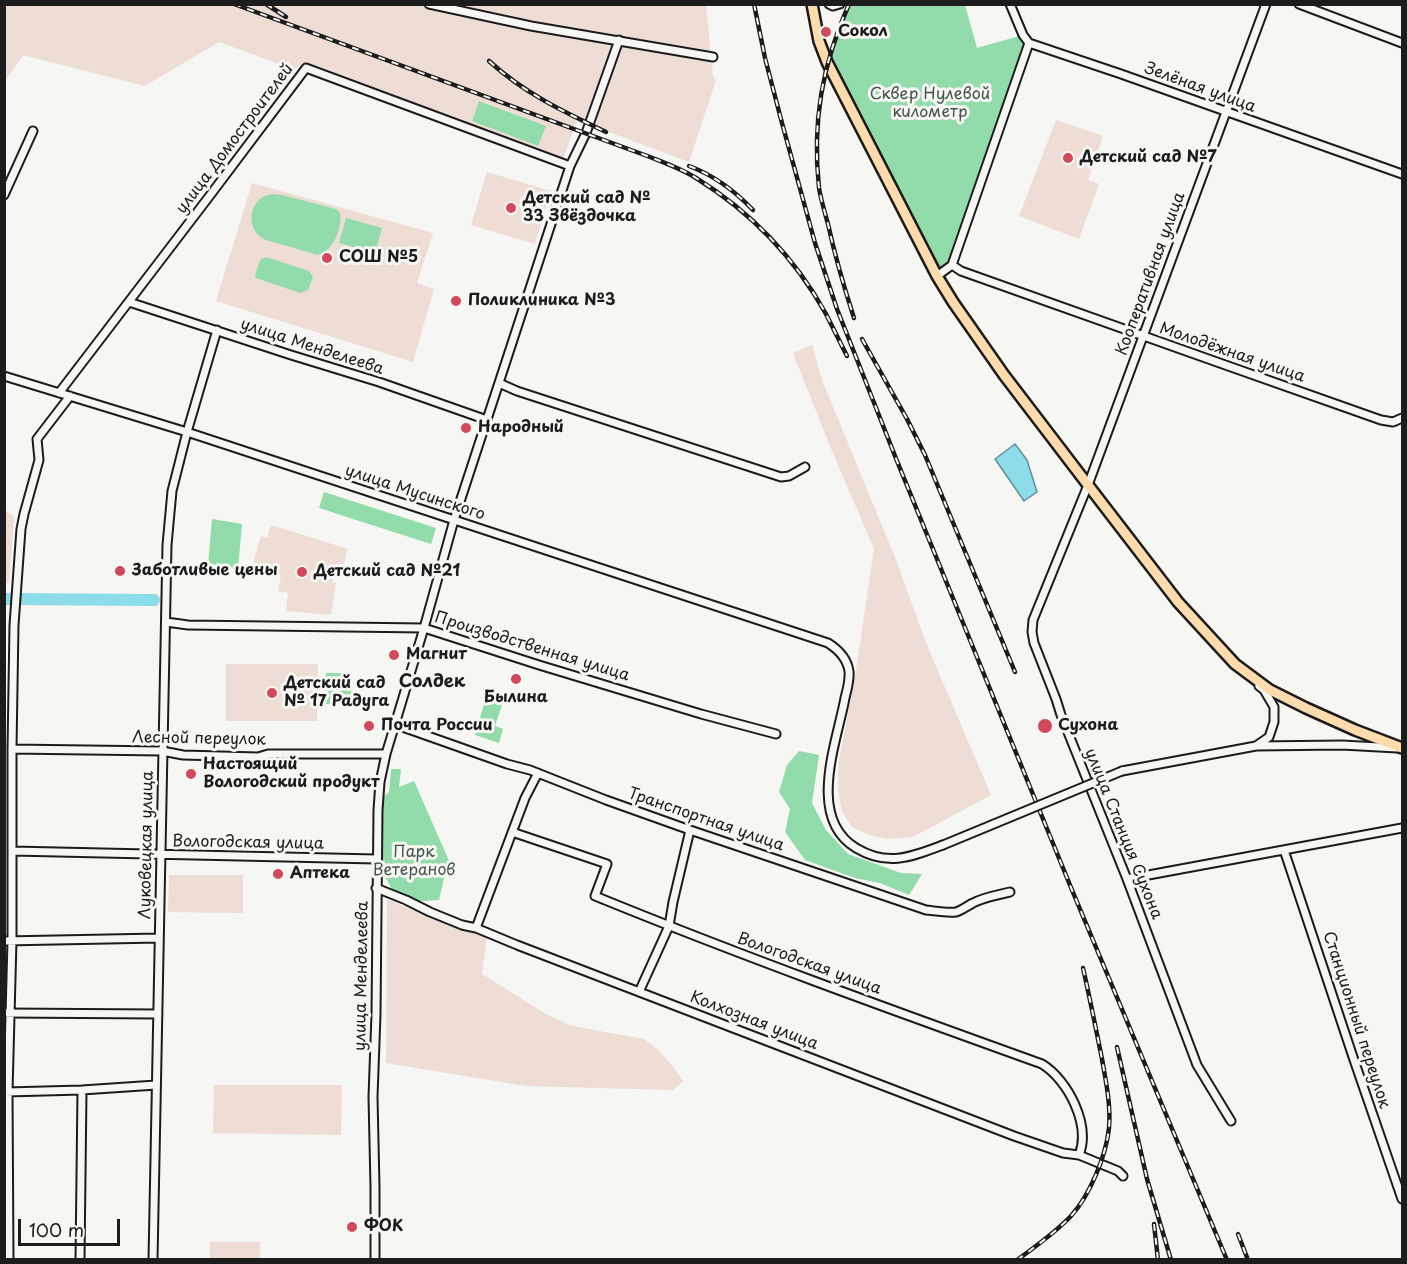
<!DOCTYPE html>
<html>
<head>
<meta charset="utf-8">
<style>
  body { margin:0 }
  #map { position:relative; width:1407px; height:1264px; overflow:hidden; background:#f6f6f2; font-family:"Playpen Sans",sans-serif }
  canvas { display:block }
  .frame { position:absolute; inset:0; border:6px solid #1c1c1c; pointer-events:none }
  .scale { position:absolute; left:18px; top:1219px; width:102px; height:27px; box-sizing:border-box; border:3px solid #1c1c1c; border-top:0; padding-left:8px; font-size:18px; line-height:21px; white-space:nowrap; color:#1c1c1c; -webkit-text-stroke:4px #f6f6f2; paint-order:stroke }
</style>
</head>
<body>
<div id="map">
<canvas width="1407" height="1264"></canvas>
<div class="frame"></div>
<div class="scale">100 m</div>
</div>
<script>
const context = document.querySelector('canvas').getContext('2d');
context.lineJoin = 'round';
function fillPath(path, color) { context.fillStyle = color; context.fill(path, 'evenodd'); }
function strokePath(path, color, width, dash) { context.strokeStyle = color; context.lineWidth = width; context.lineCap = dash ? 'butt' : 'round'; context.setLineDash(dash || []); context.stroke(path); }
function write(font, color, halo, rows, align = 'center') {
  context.font = font + ' "Playpen Sans",sans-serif'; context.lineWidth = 6; context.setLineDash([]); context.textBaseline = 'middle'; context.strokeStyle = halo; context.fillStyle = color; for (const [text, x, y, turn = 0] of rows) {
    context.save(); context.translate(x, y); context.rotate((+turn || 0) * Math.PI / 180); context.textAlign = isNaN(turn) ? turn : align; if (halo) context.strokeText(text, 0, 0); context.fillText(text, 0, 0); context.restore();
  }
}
fillPath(new Path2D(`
  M5,4L706,5L713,76L716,80L689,162L577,120L563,159L310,63L293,69L219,42L145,86L23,55L5,81Z
  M1056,120L1103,136L1088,180L1099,184L1079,239L1019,216Z
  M487,172L551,191L535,244L471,225Z
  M252,183L433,233L417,283L434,289L413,362L216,301Z
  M812,345L822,380L896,560L926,643L991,795L913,837L888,839L869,835L852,827L842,812L838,790V766L855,677L874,549L832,451L793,353Z
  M4,509L14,517L9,583H5Z
  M271,525L348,549L342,569L336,568L332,582L336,583L331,615L286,611L288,593L278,591L281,575L252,567L261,536L267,538Z
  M226,664H318L317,721H226Z
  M169,875H243V913L168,912Z
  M387,899L438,921L487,934L482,974L546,1014L572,1026L644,1039L657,1049L671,1064L683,1081L673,1090L526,1086L386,1063Z
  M214,1085H342L341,1135L213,1133Z
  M210,1242H260V1259H210Z`), '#edddd4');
fillPath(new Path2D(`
  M849,5H965L977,48L1023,35L1029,43L952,265L937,276L827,62L837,30Z
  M479,101L546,126L538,146L472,121Z
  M272,194L282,195L336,209L340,213C342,229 334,250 318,255L266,240C244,231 248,197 272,194Z
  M346,218L382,228L375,253L339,243Z
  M266,257L309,271L313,277L308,290L300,293L256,278L255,275L260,260Z
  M324,492L436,528L431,544L319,508Z
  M212,519L242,524L238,568L208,565Z
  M326,673H352L351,704H325Z
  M486,697L503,702L495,726L503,729L499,743L475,735Z
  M799,751L819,755L812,803L826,830L848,854L901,873L922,874L909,895L880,883L855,878L805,860L785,832L790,809L779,792L787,765Z
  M391,769H401L399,787L414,781L450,863L445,874L439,900L411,902L396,896L380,868L381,799L389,792Z`), '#92dbab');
const water = new Path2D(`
  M1015,444L1027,460L1037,492L1024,501L995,459Z`);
fillPath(water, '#8ddcea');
strokePath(water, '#608f98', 1.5);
strokePath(new Path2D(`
  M4,599L154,600`), '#8ddcea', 12);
const minor = new Path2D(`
  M429,4L531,26L713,57
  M829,4L833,6L840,4
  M1010,4L1023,35L1029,43L1121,74L1402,174
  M1299,4L1402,43
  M4,195L33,131
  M952,265L961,271C1101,322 1241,370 1381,420L1393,422L1402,418
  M937,276L952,265L1029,43
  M129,302L291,355L379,382L487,420
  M4,376L187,432L828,643C839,650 847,658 849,671C850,680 847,690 845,698C837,742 806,818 856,848C888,867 911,857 943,845
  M499,383L517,391L781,477L789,476L805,467
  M59,393L208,198L306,68L570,166
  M166,622L188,625L424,628L539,665L701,714L776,734
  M394,724L507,764L530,770L606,800L690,830L926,910C936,911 946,913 956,912C962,910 967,906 973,903C984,897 998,895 1010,892
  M1256,746L1269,737L1274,722V707L1264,690L1259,686
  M12,749L162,751L183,755L258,757L268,754H386
  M1122,771L1256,746L1342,745L1397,748
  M512,832L607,864L595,896C742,956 892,1010 1042,1064C1068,1080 1091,1125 1079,1155
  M1284,850L1353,1057L1402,1199
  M12,851L376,859
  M1127,879L1402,828
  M376,888L406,900L430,912L462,925L476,928L517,945L1014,1136L1063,1153L1079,1155L1118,1171L1123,1176
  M476,928L525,798L538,773
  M4,941L159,938
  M639,992L669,926L673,902L690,830
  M4,1013L158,1014
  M6,1092L82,1090L156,1085
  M1231,1121L1197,1065L1127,879L1061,715L1056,699L1034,643L1032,632L1033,620L1088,485L1266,4
  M9,1260L8,1092L12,940V749L14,625L21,529L24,514L39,460L37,439L70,396
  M80,1260L82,1090
  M153,1260L167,545L172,491L187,432L217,330
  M375,1260V1187L373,1097L376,1014L378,810L380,782L386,754L424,628L454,520L570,166L586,133L619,40`);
const major = new Path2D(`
  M812,4L819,41L827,62L937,276L953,302L1004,375L1088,485L1178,602L1235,664L1270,690L1306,708L1355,730L1402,748`);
strokePath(minor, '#1c1c1c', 11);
strokePath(major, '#1c1c1c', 14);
strokePath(minor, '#f6f6f2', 7);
strokePath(major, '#fedbac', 9);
const rail = new Path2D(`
  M234,4L650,157C665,163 682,169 696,178C751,212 795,258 826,314C833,328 840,342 847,356
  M266,4L286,17
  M754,4L765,58L782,123L815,243L837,309L897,461L1072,890L1227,1260
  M849,4C822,65 812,122 819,188C821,200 825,213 828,224C835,256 844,287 854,318
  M489,61C524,93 564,112 606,132
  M689,166C713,175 735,191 753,210
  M862,339L907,419L925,455L1015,672
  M1117,1047L1147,1179L1171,1260
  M1154,1224L1158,1260
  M1238,1234L1248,1260
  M1017,1260C1036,1246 1055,1233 1071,1216C1090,1195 1106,1156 1109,1128C1111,1105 1106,1082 1102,1059C1096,1029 1090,999 1083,968`);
strokePath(rail, '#1c1c1c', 4.5);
strokePath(rail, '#f6f6f2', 2, [7]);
const minorBridge = new Path2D(`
  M943,845L1122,771`);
strokePath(minorBridge, '#1c1c1c', 11, []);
strokePath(minorBridge, '#f6f6f2', 7);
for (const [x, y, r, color] of [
  [826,32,6,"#d1495b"],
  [1068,158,6,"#d1495b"],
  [511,208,6,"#d1495b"],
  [327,258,6,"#d1495b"],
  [456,301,6,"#d1495b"],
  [466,428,6,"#d1495b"],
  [120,571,6,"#d1495b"],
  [302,572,6,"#d1495b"],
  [394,655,6,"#d1495b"],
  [516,679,6,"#d1495b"],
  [272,693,6,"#d1495b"],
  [369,726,6,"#d1495b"],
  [1045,726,8,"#d1495b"],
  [191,774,6,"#d1495b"],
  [278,874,6,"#d1495b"],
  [352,1227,6,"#d1495b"]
]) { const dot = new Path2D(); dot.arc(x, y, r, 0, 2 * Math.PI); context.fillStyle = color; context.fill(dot); strokePath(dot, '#f6f6f2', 2); }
write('bold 16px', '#1c1c1c', '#f6f6f2', [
  ["Сокол",838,32],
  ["Детский сад №7",1080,158],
  ["Детский сад №",523,199],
  ["33 Звёздочка",523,217],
  ["СОШ №5",339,258],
  ["Поликлиника №3",468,301],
  ["Народный",478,428],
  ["Заботливые цены",132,571],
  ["Детский сад №21",314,572],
  ["Магнит",406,655],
  ["Детский сад",284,684],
  ["№ 17 Радуга",284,702],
  ["Былина",516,698,"center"],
  ["Почта России",381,726],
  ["Сухона",1058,726],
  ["Настоящий",203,765],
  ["Вологодский продукт",203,783],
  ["Аптека",290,874],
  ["ФОК",364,1227]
], 'left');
write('16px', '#1c1c1c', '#f6f6f2', [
  ["Зелёная улица",1200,88,20],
  ["улица Домостроителей",235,139,-53],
  ["Кооперативная улица",1151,274,-70],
  ["улица Менделеева",312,347,18],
  ["Молодёжная улица",1232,353,19],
  ["улица Мусинского",415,493,18],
  ["Производственная улица",532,647,17],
  ["Лесной переулок",199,739,1],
  ["Транспортная улица",706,820,19],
  ["улица Станция Сухона",1123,834,68],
  ["Вологодская улица",248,843,1],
  ["Луковецкая улица",147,845,-89],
  ["Вологодская улица",809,964,20],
  ["улица Менделеева",362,976,-89],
  ["Станционный переулок",1356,1020,72],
  ["Колхозная улица",754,1021,21]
]);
write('16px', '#3f5547', '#f6f6f2', [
  ["Сквер Нулевой",930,95],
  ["километр",930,113],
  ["Парк",414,853],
  ["Ветеранов",414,871]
]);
write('bold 18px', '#1c1c1c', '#f6f6f2', [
  ["Солдек",432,682]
]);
</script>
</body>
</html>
